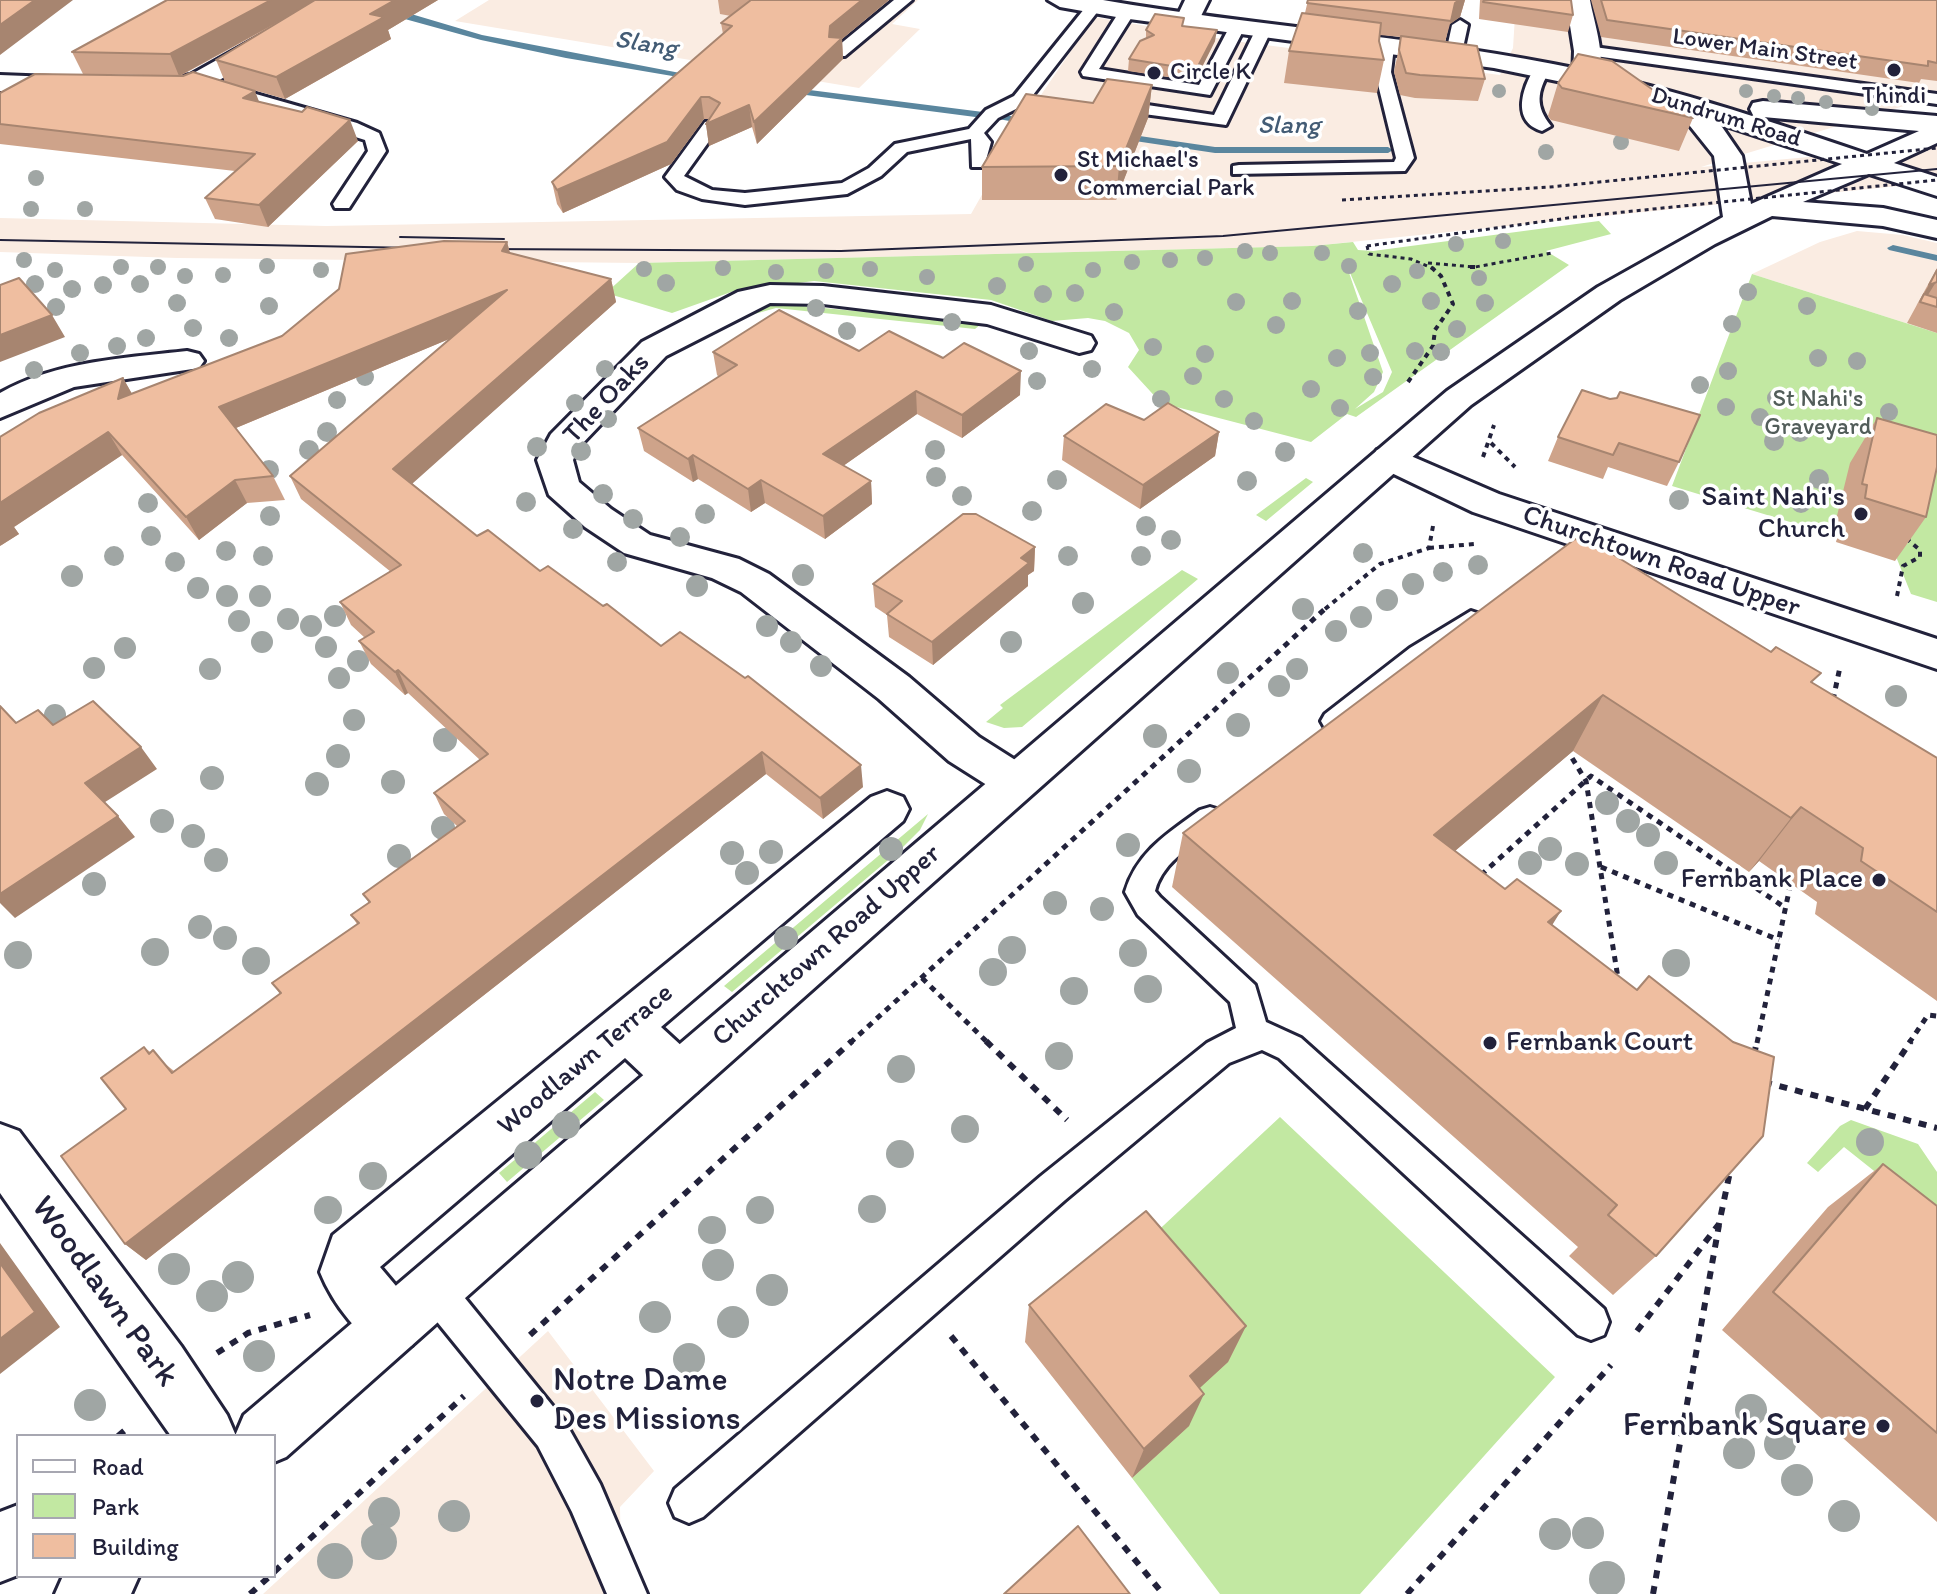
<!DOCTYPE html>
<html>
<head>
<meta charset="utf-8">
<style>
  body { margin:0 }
  #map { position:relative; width:1937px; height:1594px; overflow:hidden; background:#fff; font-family:Itim,sans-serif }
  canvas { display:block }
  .legend { position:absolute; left:16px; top:1434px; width:260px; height:144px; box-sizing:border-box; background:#fff; border:2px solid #a7a7b1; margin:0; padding:10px 14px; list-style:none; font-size:24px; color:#22223b }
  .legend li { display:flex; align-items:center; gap:16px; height:40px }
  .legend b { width:40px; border:2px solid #a7a7b1 }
</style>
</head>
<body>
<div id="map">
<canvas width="1937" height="1594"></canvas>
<ul class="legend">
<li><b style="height:10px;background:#fff"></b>Road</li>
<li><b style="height:22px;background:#c2e8a2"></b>Park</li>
<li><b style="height:22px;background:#efbea0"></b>Building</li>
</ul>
</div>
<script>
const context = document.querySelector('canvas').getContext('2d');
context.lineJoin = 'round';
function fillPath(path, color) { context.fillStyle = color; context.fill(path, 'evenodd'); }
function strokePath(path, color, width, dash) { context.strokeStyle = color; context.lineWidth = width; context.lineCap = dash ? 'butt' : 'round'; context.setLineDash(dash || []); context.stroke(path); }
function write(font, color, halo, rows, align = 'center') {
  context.font = font + ' Itim,sans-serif'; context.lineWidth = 7; context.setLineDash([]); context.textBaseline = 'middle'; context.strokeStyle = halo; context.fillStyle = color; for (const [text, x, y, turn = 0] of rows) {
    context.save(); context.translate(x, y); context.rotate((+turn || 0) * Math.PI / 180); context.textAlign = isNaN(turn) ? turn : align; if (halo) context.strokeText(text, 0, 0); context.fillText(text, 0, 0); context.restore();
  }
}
fillPath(new Path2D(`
  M489,0H918L892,24L920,29L859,88L455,21Z
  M1516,0L1937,55V96L1701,167L1937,145V182L1312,246L639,263L177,258L0,252V218L326,226L971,214L1026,117L1094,17L1234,41L1500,75L1513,48Z
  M1857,231L1903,235L1937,243V333L1752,274L1820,242Z
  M548,1331L654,1471L620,1507L621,1563L642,1594H263Z`), '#faece2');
fillPath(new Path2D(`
  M1599,221L1611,234L1546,251L1569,265L1356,417L1347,414L1311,442L1161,403L1128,367L1139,350L1129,333L1105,321L1088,318L1052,321L991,300L814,281L734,291L672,313L606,293L639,263L1312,246L1353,242L1358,250L1373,251ZM1345,261L1392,372L1383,392L1355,409L1374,392L1383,372Z
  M1752,274L1937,333V602L1911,594L1895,554L1672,486Z
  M770,303L963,321L980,325L975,329L776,308L751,315L692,343L687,340Z
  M1306,478L1313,482L1266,521L1256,515Z
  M1182,570L1198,579L1022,727L1004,728L986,722L1003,708L1000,705Z
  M928,814L920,830L900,850L732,992L724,986Z
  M595,1092L604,1100L507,1182L499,1173Z
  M1280,1117L1555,1377L1360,1594H1220L1132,1478L1188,1426L1135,1252Z
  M1851,1120L1918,1144L1937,1172V1221L1844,1147L1818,1172L1807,1163L1840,1126Z`), '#c2e8a2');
fillPath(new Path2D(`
  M351,0H364L482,35L701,77L696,80L566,58L481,40L394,16Z
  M786,87L983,112L988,115L983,118L783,92L781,90Z
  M1001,114L1038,122L1033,125L998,119V115Z
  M1119,133L1215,147H1388L1393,150L1388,153H1215L1115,138L1114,136Z
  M1893,245L1937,255V261L1889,250L1887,248Z`), '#5a869e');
const lane = new Path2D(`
  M894,0H912L845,56H833V50Z
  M1094,1L1102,6L1026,104L998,118L984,133L991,142L984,167H972L971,139L907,152L881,176L847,194L745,205L702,199L677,190L665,177L705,122L711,121L720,126L684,176L712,190L745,193L842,183L869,168L895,144L969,129L986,110L1014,96L1089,3Z
  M1127,7L1135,12L1099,69L1199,85L1231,24H1243L1245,27L1210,95L1083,76L1081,72L1119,12Z
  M1460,20L1468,25L1461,57L1453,62L1445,57L1452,25Z
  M1263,26L1271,31L1226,125L1114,110L1105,105L1114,100L1214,115L1255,31Z
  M1386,42L1394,47L1391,72L1414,158L1405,171L1233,174V166L1239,165L1394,162L1396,158L1375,72L1378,47Z
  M1587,46L1937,94V104L1581,54L1579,51Z
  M1542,65L1550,70C1537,92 1535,106 1551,126L1542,131C1510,121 1523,86 1536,66Z
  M221,84L357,123L379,133L386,151L349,208H335L333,204L368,151L365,140L215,93L213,89Z
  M1471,611L1480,614L1484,620L1480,626L1343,728L1334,731L1325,728L1321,721L1325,714L1410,648Z
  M1210,807L1220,810L1224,818L1220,826C1196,843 1163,860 1155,891L1160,897L1255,985L1266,1022L1301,1038L1604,1309L1609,1322L1604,1335L1591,1340L1578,1335L1279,1058L1262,1050L1229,1063L1065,1200L703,1517L689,1523L675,1517L669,1503L675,1489L1041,1176L1207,1043L1236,1028L1230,1002L1138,915L1125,892C1137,852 1168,833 1200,810Z
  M434,1271L447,1276L564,1420L600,1484L647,1594H607L572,1512L538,1446L421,1302L416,1289L421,1276Z`);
const street = new Path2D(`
  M324,0H354L206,88L151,96L142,94L138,88L142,82L190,75Z
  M1185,0H1209L1196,26L1187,28L1175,21Z
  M1566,0H1590C1594,23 1609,64 1595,85L1586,87L1573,79L1574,51Z
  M0,75L78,78L87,80L91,86L87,92L78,94L0,91Z
  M770,285L823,286L991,305L1091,336L1095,343L1091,350L1079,353L987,324L823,304L770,303L666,356L579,447L573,460L579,482L611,509L650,535L739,559L769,574L909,677L979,737L1031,770L1038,782L1031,794L1016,799L1001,794L949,761L879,699L741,592L712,578L624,553L585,527L549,495L537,460L551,434L642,342L738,292Z
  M187,351L199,354L204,361L199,368L74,387L0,418V393C56,361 125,358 187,351Z
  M1390,447L1499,494L1937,639V669L1473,512L1377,466L1372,458L1377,450Z
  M887,791L903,797L909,809L903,821L661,1027L697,1060L704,1076L697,1092L679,1099L661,1092L625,1058L380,1267L412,1305L421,1325L412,1345L392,1354C360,1340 333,1304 320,1272L333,1235L871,797Z
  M0,1124L19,1131L181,1346L227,1415L236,1436H171L0,1193Z
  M18,1505V1575L0,1582V1512Z`);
const secondary = new Path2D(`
  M1048,0H1103C1252,26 1404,35 1553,64C1660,84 1764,119 1867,154L1919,131L1763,117L1753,115L1750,109L1753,103L1763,101L1937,116V143L1894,163L1937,177V196L1869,174L1803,202L1883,208L1937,220V238L1883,226L1772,216L1715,244L1620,300L1471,405L286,1457L274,1462V1436H235L244,1415L1447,391L1598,287L1723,217L1714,156L1678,111L1601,90L1494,68L1122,18L1060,7ZM1720,124L1842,164L1751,204L1742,156Z
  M63,1576H139L131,1594H55Z`);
strokePath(lane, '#22223b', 6);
strokePath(street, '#22223b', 6);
strokePath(secondary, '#22223b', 6);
strokePath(new Path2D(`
  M1367,246L1369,254L1411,259L1434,269
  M1428,263L1475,267L1552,253`), '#22223b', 3, [4, 4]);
strokePath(new Path2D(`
  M1470,267H1477
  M1408,382L1433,346L1435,330L1453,304L1441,276L1431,267
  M1491,443L1515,467
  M1483,457L1494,425
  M1429,548L1474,544
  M1897,596L1903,566L1920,557V550L1908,540L1909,535
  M1325,609L1380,564L1429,548L1433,526`), '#22223b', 4, [5, 5]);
strokePath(new Path2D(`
  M1833,700L1840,667
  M1566,748L1586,781L1618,978
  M1601,867L1779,940
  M1481,875L1591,776L1784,907
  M922,978L988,1043
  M850,1043L1327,607
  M1757,1043L1792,877
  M1909,1043L1928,1015L1937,1016`), '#22223b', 5, [6, 6]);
strokePath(new Path2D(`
  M986,1041L1067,1120
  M1754,1055L1757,1041
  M1764,1082L1937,1128
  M1865,1109L1911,1041
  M1637,1331L1719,1224L1731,1167
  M530,1335L852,1041
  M951,1336L1163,1594
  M217,1353L248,1333L310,1315
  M118,1436L130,1426
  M274,1572L464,1396
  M250,1594L270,1576
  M1407,1594L1611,1365
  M1653,1594L1719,1225`), '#22223b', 6, [8, 8]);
fillPath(lane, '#fff');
fillPath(street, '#fff');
fillPath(secondary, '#fff');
strokePath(new Path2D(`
  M400,237L504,239
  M0,240L416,248
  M488,249L841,251L1223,236L1937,169`), '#22223b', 2);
strokePath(new Path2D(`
  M1342,200L1550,187L1937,148
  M1367,246L1575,217L1937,180`), '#22223b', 3, [4, 4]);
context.fillStyle = '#a0a6a4';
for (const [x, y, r] of [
  [1499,91,7],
  [1746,91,7],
  [1774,96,7],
  [1798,98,7],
  [1826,102,7],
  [1872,109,7],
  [1621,142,8],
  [1546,152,8],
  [36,178,8],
  [31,209,8],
  [85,209,8],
  [1503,241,8],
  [1456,244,8],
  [1245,251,8],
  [1270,253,8],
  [1322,253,8],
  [1205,258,8],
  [24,260,8],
  [1170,260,8],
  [1132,262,8],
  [1026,264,8],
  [267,266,8],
  [1349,266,8],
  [121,267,8],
  [158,267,8],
  [723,268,8],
  [644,269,8],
  [870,269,8],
  [55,270,8],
  [321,270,8],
  [1093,270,8],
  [826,271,8],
  [1417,271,8],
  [776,272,8],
  [223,275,8],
  [185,276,8],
  [927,277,8],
  [1479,278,8],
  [666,283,9],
  [35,284,9],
  [140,284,9],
  [1392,284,9],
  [103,285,9],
  [997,286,9],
  [72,289,9],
  [1748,292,9],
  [1075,293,9],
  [1043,294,9],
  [1292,301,9],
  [1431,301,9],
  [1236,302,9],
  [177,303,9],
  [1485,303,9],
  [269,306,9],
  [1807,306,9],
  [56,307,9],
  [816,308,9],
  [1358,311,9],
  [1114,312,9],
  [952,322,9],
  [1732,324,9],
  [1276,325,9],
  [193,328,9],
  [1457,329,9],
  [847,331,9],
  [146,338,9],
  [229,338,9],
  [117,346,9],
  [1153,347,9],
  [1029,351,9],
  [1415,351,9],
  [1441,352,9],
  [80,353,9],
  [1370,353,9],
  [1205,354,9],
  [1337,358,9],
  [1818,358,9],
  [1857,361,9],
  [605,369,9],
  [1092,369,9],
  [34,370,9],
  [1728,371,9],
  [1193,376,9],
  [365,377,9],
  [1373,377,9],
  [1037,381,9],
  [1700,385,9],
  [1311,389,9],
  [1776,398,9],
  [1161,399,9],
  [1224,399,9],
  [337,400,9],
  [575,403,9],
  [1726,407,9],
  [1340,408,9],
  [1889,412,9],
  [1760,417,9],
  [608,419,9],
  [1254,421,9],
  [327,432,10],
  [1800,432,10],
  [1774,441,10],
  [537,447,10],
  [309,450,10],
  [935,450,10],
  [581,451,10],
  [1285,452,10],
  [269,470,10],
  [936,477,10],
  [1819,479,10],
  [1057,480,10],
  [1247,481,10],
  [603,494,10],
  [962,496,10],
  [1679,500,10],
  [526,502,10],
  [148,503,10],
  [1801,503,10],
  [1032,511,10],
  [705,514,10],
  [270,516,10],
  [633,519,10],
  [1146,526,10],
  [573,529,10],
  [151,536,10],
  [680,537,10],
  [1171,540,10],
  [226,551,10],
  [1363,553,10],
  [114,556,10],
  [263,556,10],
  [1068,556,10],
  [1141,556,10],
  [175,562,10],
  [617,562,10],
  [1478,565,10],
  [1443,572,10],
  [803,575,11],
  [72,576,11],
  [1413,584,11],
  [697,586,11],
  [198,588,11],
  [227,596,11],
  [260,596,11],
  [1387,600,11],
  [1083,603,11],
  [1303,609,11],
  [335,616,11],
  [1361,617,11],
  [288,619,11],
  [239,621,11],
  [311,626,11],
  [767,626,11],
  [1336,631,11],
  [262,642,11],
  [791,642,11],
  [1011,642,11],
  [326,647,11],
  [125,648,11],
  [358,661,11],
  [821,666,11],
  [94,668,11],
  [210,669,11],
  [1297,669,11],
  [1228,673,11],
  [339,678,11],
  [1279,686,11],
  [1896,696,11],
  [55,715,11],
  [354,720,11],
  [1238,725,12],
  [1155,736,12],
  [445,740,12],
  [338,756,12],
  [1189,771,12],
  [212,778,12],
  [393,782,12],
  [317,784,12],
  [1607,803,12],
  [162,821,12],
  [1628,821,12],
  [443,828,12],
  [1648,835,12],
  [193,836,12],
  [1128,845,12],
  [891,849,12],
  [1550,849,12],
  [771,852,12],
  [732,853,12],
  [399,856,12],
  [216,860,12],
  [1530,863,12],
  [1666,863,12],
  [1577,864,12],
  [747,873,12],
  [94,884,12],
  [1055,903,12],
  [1102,909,12],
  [200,927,12],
  [225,938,12],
  [786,938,12],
  [1012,950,14],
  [155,952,14],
  [1133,953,14],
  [18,955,14],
  [256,961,14],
  [1676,963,14],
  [993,972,14],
  [1148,989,14],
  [1074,991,14],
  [1059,1056,14],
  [901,1069,14],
  [566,1125,14],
  [965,1129,14],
  [1870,1142,14],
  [900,1154,14],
  [528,1155,14],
  [373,1176,14],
  [872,1209,14],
  [328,1210,14],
  [760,1210,14],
  [712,1230,14],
  [718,1265,16],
  [174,1269,16],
  [238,1277,16],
  [772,1290,16],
  [212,1296,16],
  [655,1317,16],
  [733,1322,16],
  [259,1356,16],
  [689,1359,16],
  [90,1405,16],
  [1751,1410,16],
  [1780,1444,16],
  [1739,1453,16],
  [1797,1480,16],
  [384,1513,16],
  [454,1516,16],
  [1844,1516,16],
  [1588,1533,16],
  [1555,1534,16],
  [379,1542,18],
  [335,1561,18],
  [1607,1579,18]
]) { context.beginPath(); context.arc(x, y, r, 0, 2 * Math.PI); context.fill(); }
fillPath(new Path2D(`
  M167,0H438L388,30L391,39L285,99L229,83L259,102L358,141L268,227L215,219L205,198L235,171L0,144V93L143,75L83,74L72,52ZM281,21L216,60L225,82L180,76Z
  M718,0H889L842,39L843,59L757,144L752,127L709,146L706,124L710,119H704L671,164L563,213L557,204L552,182L723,34L721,23L731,16L720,14Z
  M1308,0H1465L1460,17L1450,24L1445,42L1485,79L1478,101L1415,98L1400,95L1394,72L1401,37L1380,35L1379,41L1384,60L1377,93L1284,83L1289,51L1305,13Z
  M1480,0H1571L1573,15L1568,32L1479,19Z
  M1591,0H1937V81L1921,79L1919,83L1601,37Z
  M1184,26L1215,41L1195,81L1128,71L1129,59L1146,38V30Z
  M1558,83L1693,118L1679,151L1551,120L1548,116Z
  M1152,85L1148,118L1116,200H982V167L1093,103Z
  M507,242L510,253L611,279L616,302L412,483L477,536L603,606L661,646L863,787L823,819L766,774L146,1260L125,1244L126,1109L144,1047L174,1071L280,994L272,983L357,924L351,915L369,903L363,894L457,826L444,814L434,793L480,760L408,693L405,695L371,664L359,641L365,638L351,625L340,602L391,572L301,499L290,476L449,339L236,428L273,476L285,500L247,503L199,540L122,455L14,527L19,534L0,546L123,378L132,394L282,336Z
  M1937,268V333L1907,323Z
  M859,351L943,358L1020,395L962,438L917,414L843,466L871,481L872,504L825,539L765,503L751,512L698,479L693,482L644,451L638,428L719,377L717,375L713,352Z
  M1582,390L1679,462L1667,486L1608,467L1603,479L1548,461L1558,437Z
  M1877,418L1926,517L1895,561L1836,542L1839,529L1834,528L1850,463Z
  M1144,420L1219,432L1215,456L1140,509L1062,460L1064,436Z
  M1575,539L1771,652L1814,684L1937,758V1001L1815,914L1817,902L1759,861L1749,872L1573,751L1455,851L1552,925L1656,1256L1613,1295L1569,1256L1578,1247L1172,887L1183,833Z
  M1035,547L1034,571L1028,575V586L933,665L889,637L887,615L875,607L873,584Z
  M1883,1164L1937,1206V1522L1722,1330L1828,1207Z
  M1029,1305L1246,1326L1228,1362L1199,1388L1189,1426L1132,1478L1025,1342Z`), '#cea38a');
fillPath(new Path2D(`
  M35,0H73L0,55V25Z
  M271,0H318L179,76L170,54Z
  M395,0H438L388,30L391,39L285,99L276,77L370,14Z
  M862,0H889L842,39L843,59L757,144L754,122L830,26Z
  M1459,0H1465L1460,17L1450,24L1455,3Z
  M1217,30L1215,41L1195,81L1196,70Z
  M1152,85L1148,118L1116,200L1119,166Z
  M255,91L263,112L243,98Z
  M701,97L704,119L671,164L563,213L557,190Z
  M749,105L752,127L709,146L706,124Z
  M350,120L358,141L268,227L259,205Z
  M507,242L513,265L502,251Z
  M611,279L616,302L403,492L393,469Z
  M1936,282L1923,303L1924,294L1916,306L1929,285Z
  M507,290L514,312L231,430L219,407Z
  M52,315L65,337L0,362V335Z
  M1021,371L1020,395L962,438V415Z
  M123,378L136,401L118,399Z
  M916,391L917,414L826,478L823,454Z
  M108,432L122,455L14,527L19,534L0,546V503Z
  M1219,432L1215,456L1140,509L1143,485Z
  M693,455L698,479L693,482L688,459Z
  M235,480L247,503L199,540L186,517Z
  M761,480L765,503L751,512L748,489Z
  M871,481L872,504L825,539L823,516Z
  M1035,547L1034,571L1028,575V586L933,665L932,642L1021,558Z
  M398,670L408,693L405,695L395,672Z
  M1603,695L1573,751L1410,889L1434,835Z
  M141,747L157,769L102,804L85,783Z
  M762,752L766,774L146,1260L125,1244Z
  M861,765L863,787L823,819L820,798Z
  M1801,807L1759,861L1749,872L1791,818Z
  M118,816L135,837L15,918L0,903V894Z
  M1561,911L1529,962L1548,922Z
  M0,1243L60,1327L0,1374Z
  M1246,1326L1228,1362L1176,1410L1190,1376Z
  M1204,1394L1189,1426L1132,1478L1144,1449Z`), '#a78570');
const building = new Path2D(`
  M0,0H35L0,25Z
  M167,0H271L170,54L72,52Z
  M315,0H395L370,14L384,17L276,77L216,60Z
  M750,0H862L830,26L829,37L842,38L754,122L749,105L706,124L720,103L709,97H701L667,142L557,190L552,182L732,26L721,23L751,0Z
  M1308,0H1459L1455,3L1451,21L1307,3Z
  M1484,0H1571L1573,15L1483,2Z
  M1601,0H1937V63L1928,61V66L1607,20Z
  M1302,13L1381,23L1379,41L1384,60L1289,51Z
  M1155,14L1184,18L1182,26L1217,30L1196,70L1129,59L1140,41L1154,35L1146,30Z
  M1401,36L1477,46L1485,79L1420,75L1406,73L1399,50Z
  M1578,54L1612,61L1693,118L1562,88L1558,83Z
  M193,72L255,91L243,98L302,112L307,107L350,120L259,205L205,198L255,154L0,124V93L35,74L183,76Z
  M1107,79L1152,85L1119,166L982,167L1026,94L1093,103Z
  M444,241L507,242L502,251L611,279L393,469L477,536L488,530L540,571L548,566L603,606L607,604L661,646L680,632L745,678L748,676L861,765L820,798L762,752L125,1244L61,1156L126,1109L101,1078L144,1047L149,1054L153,1050L172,1073L281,993L272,983L359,923L351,915L370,902L363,894L465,821L434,793L488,754L398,670L395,672L359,641L374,632L340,602L401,565L290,476L507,290L219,407L273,476L235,480L186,517L108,432L0,503V437L39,413L123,378L118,399L282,336L339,289L346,254Z
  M1937,270V282L1929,285Z
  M19,278L52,315L0,335V285Z
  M1924,294L1937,298V307L1920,302Z
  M779,310L859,351L889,331L943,358L964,343L1021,371L962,415L916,391L823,454L871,481L823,516L761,480L748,489L693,455L688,459L638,428L737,365L713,352Z
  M1582,390L1610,399L1617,398L1620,392L1700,415L1679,462L1619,443L1613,455L1558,437Z
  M1168,403L1219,432L1143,485L1064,436L1106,404L1144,420Z
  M1877,418L1937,435V467L1926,517L1865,498L1867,485L1862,484Z
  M963,514H976L1035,547L1021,558L1029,563L932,642L887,614L902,601L873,584Z
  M1575,539L1593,542L1771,652L1776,647L1821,673L1811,682L1937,758V912L1861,861L1863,848L1801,807L1791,818L1603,695L1434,835L1505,889L1517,879L1561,911L1548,922L1637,990L1649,976L1733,1042L1774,1057L1763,1136L1656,1256L1608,1215L1617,1205L1183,833Z
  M93,701L141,747L85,783L118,816L0,894V706L16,723L38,710L53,725Z
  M1883,1164L1937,1206V1433L1773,1292Z
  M1146,1211L1246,1326L1190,1376L1204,1394L1144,1449L1029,1305Z
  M0,1263L35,1312L0,1339Z
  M1078,1526L1130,1594H1004Z`);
fillPath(building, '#efbea0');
strokePath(building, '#a78570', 2);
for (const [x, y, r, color] of [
  [1894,70,8,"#22223b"],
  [1154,73,8,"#22223b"],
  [1061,175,8,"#22223b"],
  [1861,514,8,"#22223b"],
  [1879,880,8,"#22223b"],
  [1490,1043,8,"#22223b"],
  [537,1401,8,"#22223b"],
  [1883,1426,8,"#22223b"]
]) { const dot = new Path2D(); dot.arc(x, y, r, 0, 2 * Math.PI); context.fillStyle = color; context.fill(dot); strokePath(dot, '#fff', 3); }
write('24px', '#22223b', '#fff', [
  ["Lower Main Street",1765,50,8],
  ["Dundrum Road",1726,118,17]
]);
write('24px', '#22223b', '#fff', [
  ["Circle K",1170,73],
  ["Thindi",1894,97,"center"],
  ["St Michael's",1077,161],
  ["Commercial Park",1077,189]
], 'left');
write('24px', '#525d5a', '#fff', [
  ["St Nahi's",1818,400],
  ["Graveyard",1818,428]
]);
write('italic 26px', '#435c75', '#fff', [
  ["Slang",646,45,9],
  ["Slang",1289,126]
]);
write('28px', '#22223b', '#fff', [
  ["The Oaks",607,399,-47],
  ["Churchtown Road Upper",1661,562,19],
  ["Churchtown Road Upper",827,946,-41],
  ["Woodlawn Terrace",586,1060,-40]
]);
write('28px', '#22223b', '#fff', [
  ["Saint Nahi's",1845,498],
  ["Church",1845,530],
  ["Fernbank Place",1863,880],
  ["Fernbank Court",1506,1043,"left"]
], 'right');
write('34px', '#22223b', '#fff', [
  ["Woodlawn Park",104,1292,54]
]);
write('34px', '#22223b', '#fff', [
  ["Notre Dame",553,1381],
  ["Des Missions",553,1420],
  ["Fernbank Square",1867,1426,"right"]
], 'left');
</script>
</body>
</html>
